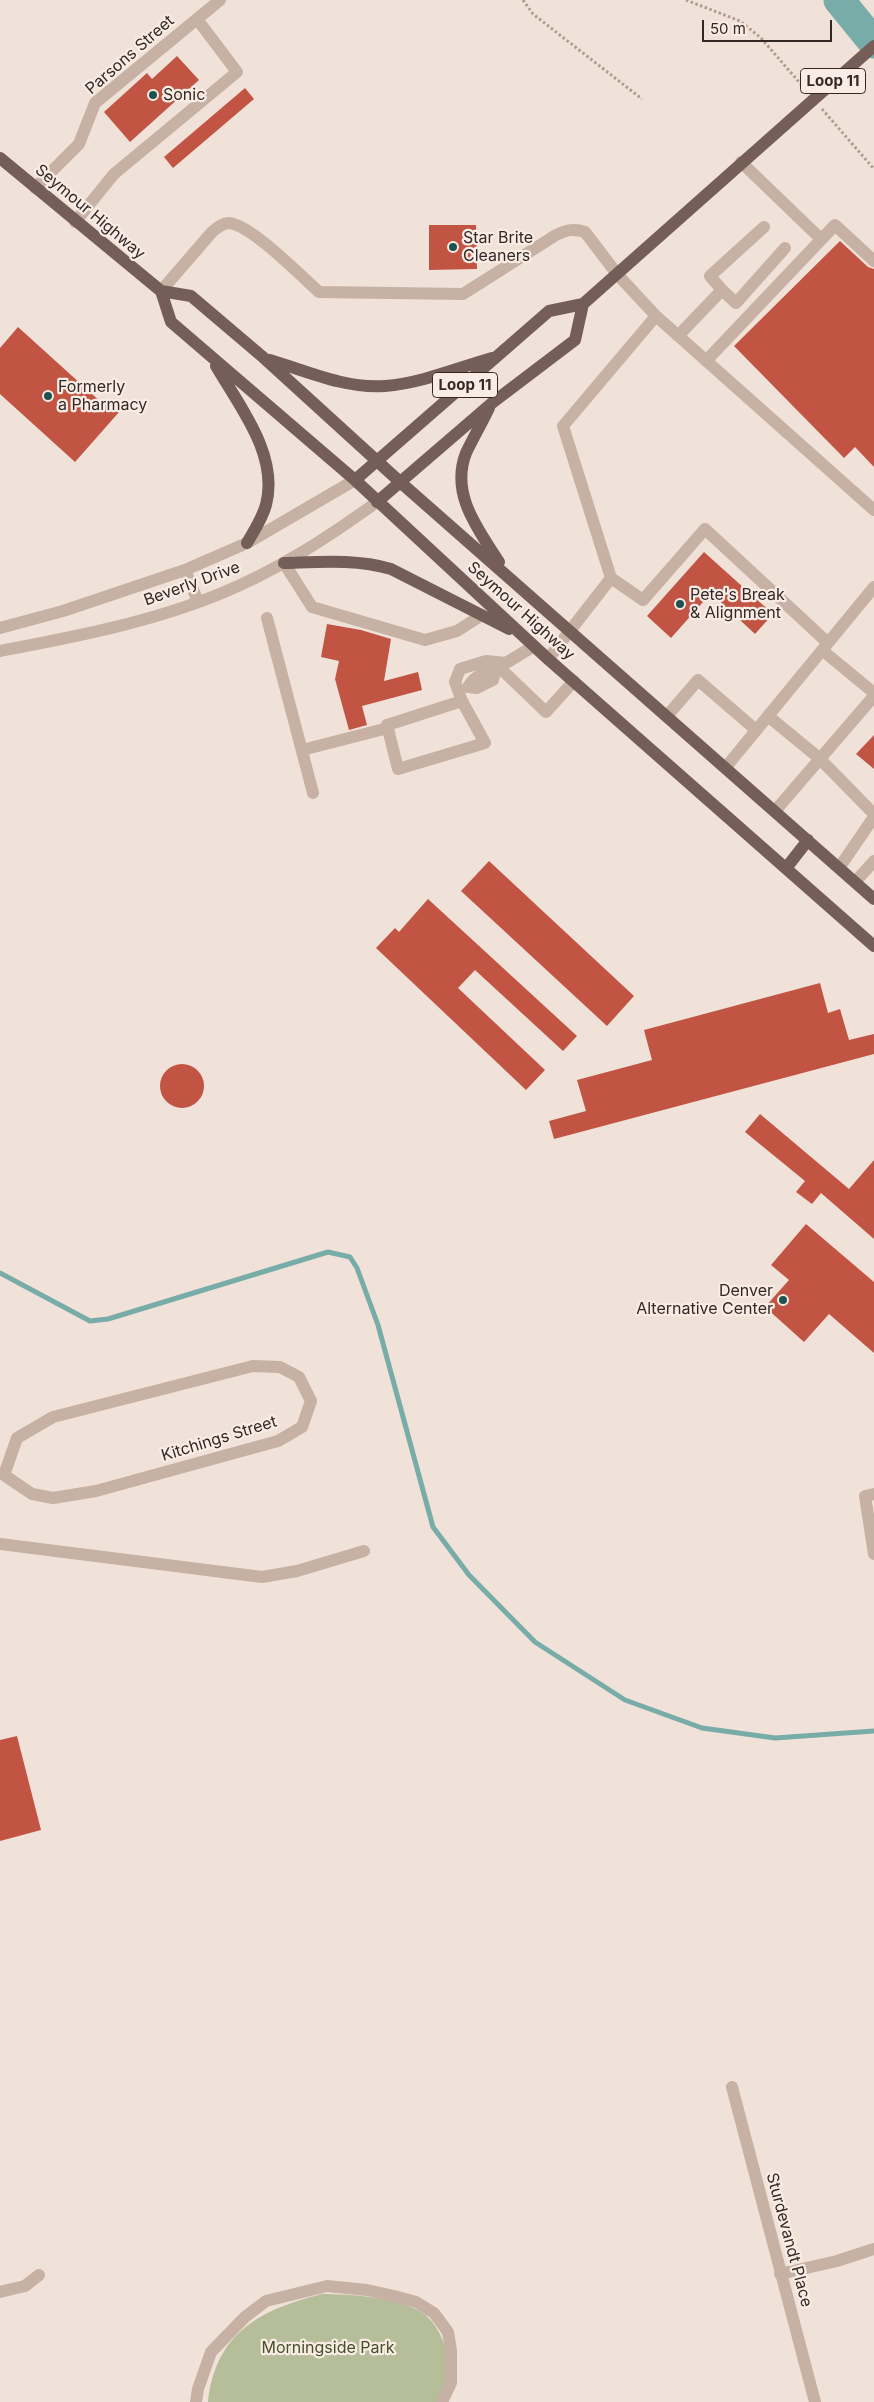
<!DOCTYPE html>
<html>
<head>
<meta charset="utf-8">
<style>
  body { margin:0 }
  #map { position:relative; width:874px; height:2402px; overflow:hidden; background:#f0e2d8; font-family:Inter,sans-serif }
  canvas { display:block }
  .scale { position:absolute; left:702px; top:20px; width:130px; height:22px; box-sizing:border-box; border:2px solid #332826; border-top:0; padding-left:6px; font-size:15px; line-height:18px; white-space:nowrap; color:#332826; -webkit-text-stroke:4px #f8ece4; paint-order:stroke }
</style>
</head>
<body>
<div id="map">
<canvas width="874" height="2402"></canvas>
<div class="scale">50 m</div>
</div>
<script>
const context = document.querySelector('canvas').getContext('2d');
context.lineJoin = 'round';
function fillPath(path, color) { context.fillStyle = color; context.fill(path, 'evenodd'); }
function strokePath(path, color, width, dash) { context.strokeStyle = color; context.lineWidth = width; context.lineCap = dash ? 'butt' : 'round'; context.setLineDash(dash || []); context.stroke(path); }
function write(font, color, halo, rows, align = 'center') {
  context.font = font + ' Inter,sans-serif'; context.lineWidth = 4.5; context.setLineDash([]); context.textBaseline = 'middle'; context.strokeStyle = halo; context.fillStyle = color; for (const [text, x, y, turn = 0] of rows) {
    context.save(); context.translate(x, y); context.rotate((+turn || 0) * Math.PI / 180); context.textAlign = isNaN(turn) ? turn : align; if (halo) context.strokeText(text, 0, 0); context.fillText(text, 0, 0); context.restore();
  }
}
fillPath(new Path2D(`
  M322,2294C351,2294 396,2297 421,2312C438,2322 450,2351 448,2370C447,2381 441,2392 436,2402H208C216,2332 260,2310 322,2294Z`), '#b6be99');
strokePath(new Path2D(`
  M0,1273L90,1321L108,1319L328,1252L350,1257L357,1268L378,1325L433,1527L469,1575L535,1642L625,1700L702,1728L775,1738L874,1731`), '#78aca8', 5);
strokePath(new Path2D(`
  M839,0L874,43`), '#78aca8', 31);
fillPath(new Path2D(`
  M177,56L199,80L130,142L104,112L147,73L152,79Z
  M245,88L254,99L173,168L164,157Z
  M429,225H476L477,269L429,270Z
  M840,241L868,267L874,269V467L855,447L844,458L734,346Z
  M18,327L103,404L107,399L120,411L75,462L0,394V348Z
  M704,552L773,614L755,634L711,593L671,638L647,616Z
  M327,624L361,630L391,639L384,681L418,672L422,690L362,706L367,725L349,730L335,679L339,661L321,657Z
  M874,735V769L856,754Z
  M489,861L634,996L607,1026L461,891Z
  M428,899L577,1036L563,1051L475,970L458,988L545,1070L526,1090L376,948L395,928L399,932Z
  M820,983L828,1013L840,1009L849,1040L874,1034V1054L554,1139L549,1121L586,1111L577,1080L652,1060L644,1030Z
  M160 1086a22 22 0 1 1 44 0a22 22 0 1 1-44 0Z
  M760,1114L849,1189L874,1160V1239L821,1193L812,1204L796,1192L805,1181L745,1132Z
  M806,1224L874,1282V1353L829,1314L804,1342L765,1307L789,1280L771,1265Z
  M17,1736L41,1830L0,1841V1740Z`), '#c25444');
strokePath(new Path2D(`
  M523,0L533,14L642,99
  M686,0L740,21L761,38L805,89
  M822,109L874,169`), '#b39a8f', 3, [2.5, 2.5]);
strokePath(new Path2D(`
  M741,162L821,239
  M35,188L79,144L95,103L220,0
  M75,222L114,174L237,72L197,19
  M722,290L710,276L764,227
  M161,291L212,232C217,228 222,223 229,223C250,224 301,276 319,292L463,294L556,235C566,230 574,228 585,232L617,274L656,316
  M678,336L722,290L736,303L785,248
  M706,361L835,225L874,261
  M284,563L312,607L425,640L457,631L482,615
  M185,570L198,602
  M611,578L643,600L705,529L828,643
  M267,618L313,793
  M0,628L63,611L185,570L247,543L355,480
  M822,650L874,693
  M0,651C73,637 148,623 217,595C275,572 327,538 377,502
  M548,659L611,578L563,426L656,316L874,510
  M500,668L546,712L574,681
  M495,672L493,680L477,688L468,687C474,677 483,672 495,672L506,663
  M462,701L387,725L398,769L485,743L462,701L455,682L460,669L486,661L506,663L534,646
  M667,716L698,680L756,730
  M768,716L819,758L874,814
  M302,750L388,728
  M726,767L874,587
  M775,811L874,696
  M839,868L874,817
  M855,882L874,861
  M253,1366L280,1367L299,1377L311,1401L302,1427L278,1441L96,1491L53,1498L32,1494L4,1475L17,1438L53,1417Z
  M874,1494L865,1496L874,1554
  M0,1544L262,1577L297,1571L364,1551
  M732,2087L815,2402
  M780,2274L837,2261L874,2249
  M0,2292L25,2286L39,2275
  M196,2402L198,2389L211,2352L245,2317L266,2301L327,2286L367,2290L394,2296L416,2302L434,2313L448,2332L451,2351V2383L442,2402`), '#c7b0a4', 12);
strokePath(new Path2D(`
  M0,158L161,291L191,296L264,358L399,481L874,899
  M161,291L171,322L355,480L548,659L874,946
  M270,360C306,371 346,389 385,386C422,383 457,368 492,358
  M216,366C240,407 279,455 266,505C262,519 254,531 247,543
  M489,408C482,423 473,438 466,453C450,494 478,529 499,562
  M355,480L549,311L583,304L874,46
  M377,502L492,403L575,340L583,304
  M284,563C321,562 356,559 391,569L509,629
  M787,867L808,840`), '#745e57', 12);
for (const [x, y, r, color] of [
  [153,95,5,"#1d5250"],
  [453,247,5,"#1d5250"],
  [48,396,5,"#1d5250"],
  [680,604,5,"#1d5250"],
  [783,1300,5,"#1d5250"]
]) { const dot = new Path2D(); dot.arc(x, y, r, 0, 2 * Math.PI); context.fillStyle = color; context.fill(dot); strokePath(dot, '#f8ece4', 2); }
for (const [x, y, w] of [
  [833,81,65],
  [465,385,65]
]) { const box = new Path2D(); box.roundRect(x - w / 2, y - 12.5, w, 25, 4); context.fillStyle = '#f8ece4'; context.fill(box); strokePath(box, '#332826', 1); }
write('bold 15px', '#332826', null, [
  ["Loop 11",833,81],
  ["Loop 11",465,385]
]);
write('16px', '#332826', '#f8ece4', [
  ["Parsons Street",130,55,-41],
  ["Seymour Highway",90,212,40],
  ["Beverly Drive",192,584,-20],
  ["Seymour Highway",521,611,42],
  ["Kitchings Street",219,1439,-17],
  ["Sturdevandt Place",789,2240,75]
]);
write('16px', '#332826', '#f8ece4', [
  ["Sonic",163,95],
  ["Star Brite",463,238],
  ["Cleaners",463,256],
  ["Formerly",58,387],
  ["a Pharmacy",58,405],
  ["Pete's Break",690,595],
  ["& Alignment",690,613],
  ["Denver",773,1291,"right"],
  ["Alternative Center",773,1309,"right"]
], 'left');
write('16px', '#47502a', '#f8ece4', [
  ["Morningside Park",328,2348]
]);
</script>
</body>
</html>
